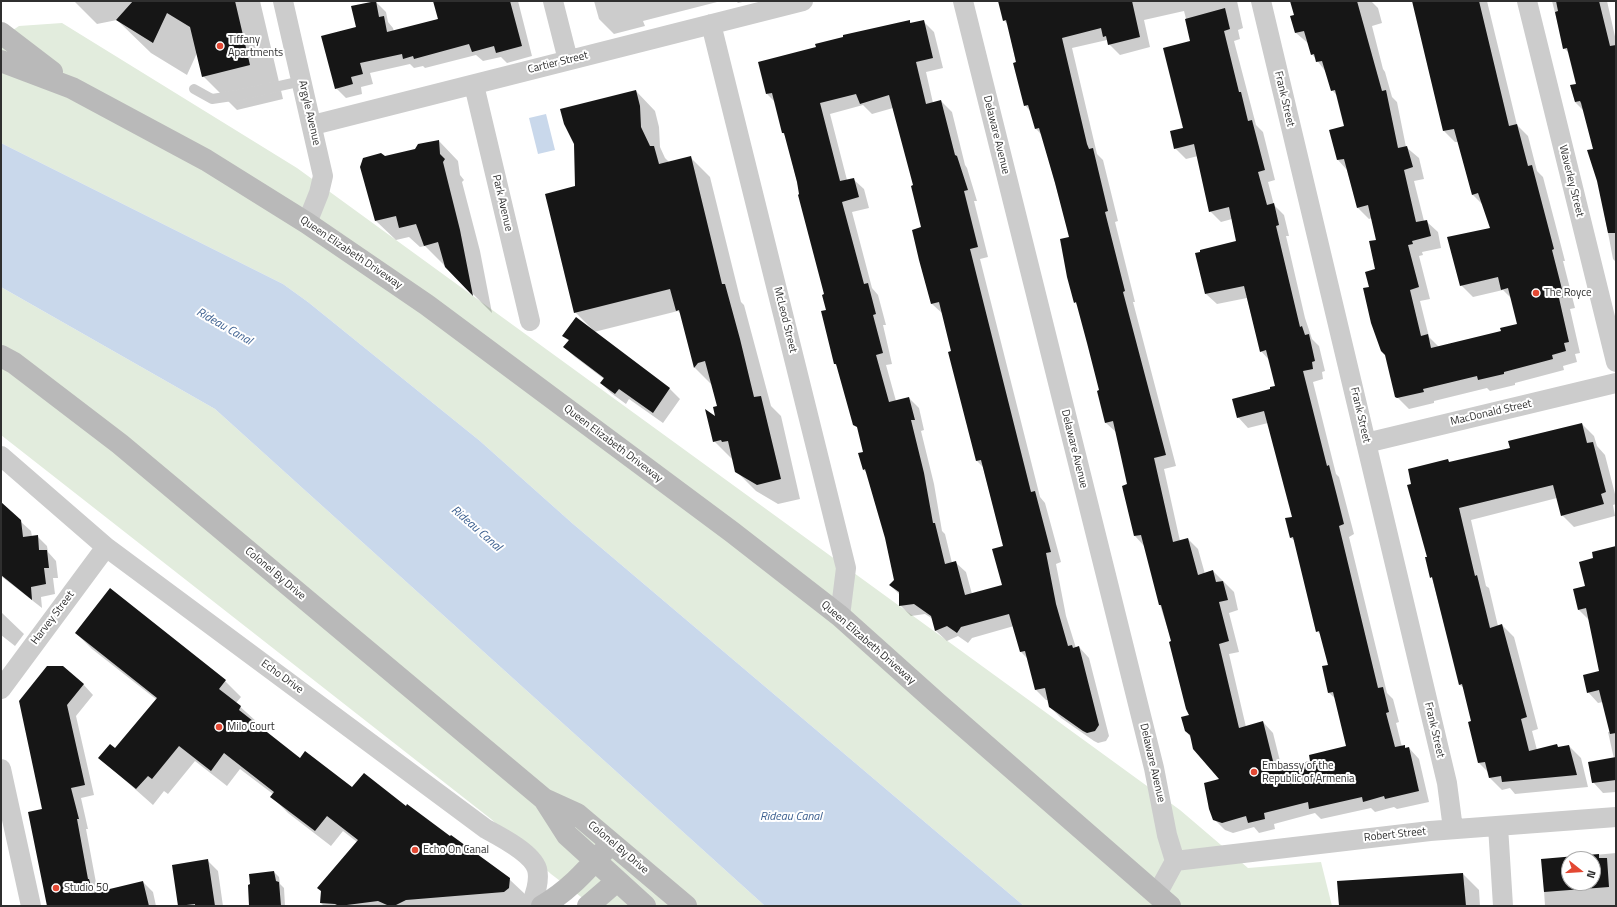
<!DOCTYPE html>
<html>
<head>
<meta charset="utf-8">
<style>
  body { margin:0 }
  #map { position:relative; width:1617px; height:907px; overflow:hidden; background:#fff; font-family:"Titillium Web",sans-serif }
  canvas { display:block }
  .frame { position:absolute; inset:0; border:2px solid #2f2f2f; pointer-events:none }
  .north { position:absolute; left:1561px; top:851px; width:40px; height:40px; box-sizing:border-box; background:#fff; border:1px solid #acacac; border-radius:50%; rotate:107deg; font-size:11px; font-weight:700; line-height:16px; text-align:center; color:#2f2f2f }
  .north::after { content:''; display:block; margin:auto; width:14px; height:18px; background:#e34833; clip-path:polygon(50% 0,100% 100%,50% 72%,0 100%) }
</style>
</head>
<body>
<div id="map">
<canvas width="1617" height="907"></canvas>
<div class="frame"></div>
<div class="north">N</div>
</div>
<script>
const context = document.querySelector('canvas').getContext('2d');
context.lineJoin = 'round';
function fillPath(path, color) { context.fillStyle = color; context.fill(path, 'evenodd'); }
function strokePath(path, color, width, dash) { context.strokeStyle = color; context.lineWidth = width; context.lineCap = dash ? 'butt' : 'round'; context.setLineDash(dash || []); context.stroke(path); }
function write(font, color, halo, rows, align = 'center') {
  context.font = font + ' "Titillium Web",sans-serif'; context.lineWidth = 4; context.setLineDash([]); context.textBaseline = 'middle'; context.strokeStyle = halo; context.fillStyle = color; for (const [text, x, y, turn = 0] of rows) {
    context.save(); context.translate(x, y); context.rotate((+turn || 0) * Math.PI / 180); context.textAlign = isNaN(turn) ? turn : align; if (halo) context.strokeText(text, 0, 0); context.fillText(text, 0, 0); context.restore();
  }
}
fillPath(new Path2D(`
  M62,23L297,168L1180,810L1248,868L1321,862L1332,906H1024L572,523L480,441L308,302L283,284L1,143V38L19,26Z
  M1,287L215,409L765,906H593L551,874L491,819L1,435Z`), '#e2ecdd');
fillPath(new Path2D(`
  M546,114L555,150L538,154L529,118Z
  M1,143L283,284L308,302L480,441L572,523L1024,906H765L215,409L1,287Z`), '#c9d8eb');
fillPath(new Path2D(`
  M74,1H260L283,99L237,110L203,76L197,53L187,75L151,53L117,20L97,24Z
  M444,1H518L532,56L507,63L501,57L483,61L476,55L425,68L423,66L414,68L410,64L370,73L373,84L361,87L362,94L346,98L336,88L357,28L376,2L386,12L388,22L393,28L394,32L439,19Z
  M594,1H721L643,21L645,26L614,34L599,19Z
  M736,1H747L738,3Z
  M999,1H1237L1243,28L1238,30L1240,39L1234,41L1256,125L1263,132L1275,180L1268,182L1274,205L1284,215L1289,236H1286L1305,318L1312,339L1319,346L1325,371L1322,372L1323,379L1313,382L1336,474L1339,477L1354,534L1349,537L1387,693L1393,699L1399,722L1396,723L1402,747L1409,748L1419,759L1429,802L1397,809L1394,807L1375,812L1371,808L1321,819L1315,813L1274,824L1275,829L1259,833L1254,827L1233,833L1225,830L1214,819L1221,779L1186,731L1191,716L1172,642L1160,605L1145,547L1135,536L1128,485L1117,433L1106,423L1098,392L1100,391L1078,306L1075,302L1070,237L1042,135L1036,129L1030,111L1025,105L1008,25L1004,20ZM1184,11L1192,42L1185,128L1175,148L1186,159L1198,156L1210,211L1221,222L1232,219L1237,242L1206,294L1217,304L1247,298L1261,351L1270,361L1276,387L1238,417L1248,428L1268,423L1293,518L1291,538L1295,541L1317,631L1321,635L1329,666V693L1336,699L1348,747L1312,761L1282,769L1273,733L1263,722L1246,727L1229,654L1239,652L1229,613L1238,610L1234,592L1213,571L1205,574L1198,549L1188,539L1180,541L1164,469L1176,466L1133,302H1135L1115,222L1118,221L1103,160L1097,154L1072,48L1107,40L1109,44L1120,55L1150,47L1144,20Z
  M1291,1H1371L1378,8L1382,23L1372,26L1383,69L1385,72L1392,97L1397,102L1406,147L1419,158L1424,179L1414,181L1424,221H1426L1438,232L1441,248L1422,252L1423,255L1419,256L1430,299L1420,301L1429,337L1439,347L1502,332L1519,324L1512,299L1503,290L1473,297L1461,285L1491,228L1483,205L1473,195L1459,142H1455L1444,131L1413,1H1487L1517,125L1528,136L1537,171L1543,177L1565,261H1563L1575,308L1570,309L1580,353L1575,354L1577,362L1563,366L1564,370L1515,383V385L1490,391L1487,388L1434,401V403L1409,409L1398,398L1370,287L1376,270L1377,240L1372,218L1369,219L1358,208L1347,170L1338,160L1330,130L1345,127L1338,97L1332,90L1326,72L1312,54L1309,44L1296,33L1295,16Z
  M1552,1H1607L1616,41V262L1613,259L1598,180L1594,149L1584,111L1575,102L1571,86L1577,85L1569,53L1564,48Z
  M909,21L912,24L923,21L934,32L943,68L926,72L933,103L941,101L952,112L965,165L967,168L977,201H974L988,257L980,259L1040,497L1045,503L1061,562L1056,564L1066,616L1076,648L1079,647L1089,658L1109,736L1106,741L1098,743L1094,741L1061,718L1050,707L1049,700H1046L1036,690L1028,659L1021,652L1014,626L972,638L968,643L958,636L947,641L936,631L933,619L925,614L911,616L900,605V595L890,585L895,580L886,538L868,474L863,469L864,453L858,428L854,424L838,367L835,364L825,295L786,137L783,133L775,102L767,94L817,48ZM863,105L872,114L893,108L915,186L923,228L920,259L932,304L943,314L952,352H949L977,461L983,467L1004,547L1003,586L972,594L966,572L955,562L952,563L945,534L942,531L934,484L921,431L924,430L919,408L909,398L896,401L886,365L892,364L883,325H886L878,295L872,288L852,212L869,208L864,189L853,179L847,180L830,114Z
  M636,91L655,111L659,127L660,147L665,158L669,162L690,157L710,177L741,302L744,305L771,406L781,416L800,499L778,504L756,491L736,471L734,461L714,441L718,407L712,385L695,368L681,314L678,311L594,332L670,389L680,399L663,423L629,399L626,404L611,393L601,383L604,379L575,357L564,347L569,341L564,336L594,331L575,312L576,187Z
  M439,141L458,161L460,175L464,180L462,182L480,251L492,313L425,246L420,247L409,237L396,240L376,221L385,157L416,150Z
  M1582,424L1594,436L1597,446L1605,455L1616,498V504L1613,505L1615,516L1574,527L1562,515L1557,498L1471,520L1486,586L1489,588L1498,626L1502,625L1514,637L1538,729L1532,731L1537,750L1569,746L1581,758L1588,787L1515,794L1510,788L1502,790L1490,778L1488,772L1479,763L1469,723L1472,722L1464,688L1460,685L1427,558H1429L1412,484L1447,460L1450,463L1511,449Z
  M1,504L31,531L32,537L37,536L47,546L48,552L56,561L58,578H53L55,594L41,597L42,608L1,576Z
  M1616,547V792L1603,793L1593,782L1614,759L1608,732H1610L1603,702L1598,703L1588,692L1601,671L1589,620L1579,610L1595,559Z
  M110,589L225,681L241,697L236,703L257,722L255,724L300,759L353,789L406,807L509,879L526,895L522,906H324L321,903L357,842L343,831L331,846L288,813L272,797L273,794L240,769L227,786L195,761L168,794L164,791L153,805L100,758L115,749L157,700L92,649L76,633Z
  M1,612L24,634L15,646L1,635Z
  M83,684L93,695L76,716L94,795L81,798L88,829H86L97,888L100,893L143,882L153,892L156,906H48L43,809L20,702Z
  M1616,853V906H1545L1542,860ZM1569,859H1593V883H1569Z
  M208,861L218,871L223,906H179Z
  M274,872L279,877L280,884L284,888L285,906H250Z
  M1463,874L1479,890L1480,906H1340Z`), '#0003');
fillPath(new Path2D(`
  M133,1H235L250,65L202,77L190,27L167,13L153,43L116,20Z
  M376,1L379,17L384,16L387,32L438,19L433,1H510L522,46L496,53L494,46L472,52L469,44L414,59L413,56L403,59L402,54L360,63L363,74L351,77L353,84L335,89L321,36L356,27L351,6Z
  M998,1H1132L1140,37L1108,45L1106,36L1103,37L1101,28L1062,38L1087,144L1089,149L1093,148L1108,211L1105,212L1125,291L1123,292L1166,455L1154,458L1173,542L1188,538L1198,575L1213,570L1216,582L1223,581L1228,600L1219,602L1229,641L1219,644L1239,728L1263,721L1275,769L1310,761L1309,755L1346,746L1333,692L1328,693L1322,666L1328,665L1319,631L1316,632L1293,537L1290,538L1285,518L1292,517L1264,411L1237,418L1232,399L1270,389V387L1275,386L1266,350L1260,352L1244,286L1205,294L1195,253L1200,252V250L1236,241L1229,207L1209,212L1194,144L1174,149L1170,131L1183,128L1163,48L1190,41L1185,19L1225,8L1230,29L1224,31L1239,92H1241L1248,121L1252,120L1265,170L1258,172L1267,205L1274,203L1279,225L1276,226L1300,327L1302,326L1305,335L1309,334L1315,361L1312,362L1313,369L1303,371L1327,466L1329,465L1337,496L1344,524L1339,526L1378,688L1383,687L1389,712L1386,713L1395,747L1405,745V748L1409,747L1419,791L1385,799L1384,796L1363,802L1362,797L1309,809L1308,802L1264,813L1265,819L1248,823L1246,816L1222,823L1213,820L1209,809L1204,783L1219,779L1193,749L1190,735L1185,731L1181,717L1189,715L1186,709L1169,642L1171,641L1161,605H1159L1141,535L1134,536L1122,486L1127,484L1113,421L1105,423L1097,391L1099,390L1087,343L1076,302L1074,303L1067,277L1060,239L1069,237L1055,183L1039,128L1035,129L1028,105L1024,106L1013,63L1016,62L1006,20L1003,21Z
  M1290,1H1357L1382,91L1386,90L1398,148L1407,146L1413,167L1404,170L1416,222L1427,220L1431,236L1412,241L1413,244L1408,245L1419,287L1410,290L1421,336L1428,334L1431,348L1501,331L1500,328L1517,324L1508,288L1501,290L1498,277L1460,286L1447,237L1490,228L1478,193L1472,195L1454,129L1443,131L1412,1H1479L1509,126L1517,124L1528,166L1532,165L1554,249L1552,250L1564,297L1559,298L1569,342L1564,343L1566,351L1552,355L1553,359L1504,372V374L1478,380L1477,376L1423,389L1424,392L1397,398L1395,397L1385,355L1381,351L1371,323L1363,288L1369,287L1365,272L1375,269L1369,241L1376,240L1368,205L1357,208L1344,159L1337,160L1329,130L1344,126L1335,90L1331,91L1322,61L1316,62L1314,54L1311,55L1304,31L1295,33L1290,16L1294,15Z
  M1556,1H1599L1610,46L1616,45V233H1608L1597,181L1587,150L1593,149L1581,103L1580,101L1575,102L1570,85L1576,84L1567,48L1563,49L1555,12L1558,11Z
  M910,20V23L924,20L933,58L916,62L926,104L941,100L955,155L957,156L968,190L964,191L978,247L970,249L1031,492L1035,491L1051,552L1046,553L1056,604L1068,646L1072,645L1073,648L1079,646L1099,725L1095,731L1087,733L1083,731L1049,707L1045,688L1035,690L1025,651L1020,652L1009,614L961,627L957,633L947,626L935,631L931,616L914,604L899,606V592L889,585L894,580L885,538L865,469L863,470L858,453L863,452L857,427L853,425L836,364H834L821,311L826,310L822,295L824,294L798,195L799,194L797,182L784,133H782L772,93L766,94L758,62L816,47L815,44L843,37V35ZM856,94L860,104L889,95L913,185L911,186L921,227L912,230L919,260L931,304L939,302L951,351L948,352L976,461L981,460L1003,546L992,549L1002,585L965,595L956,561L945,564L935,523H933L924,473L911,420H915L909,397L889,402L876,355L883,353L873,315L876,314L868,283L864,284L842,202L859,197L854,178L840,181L820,103Z
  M636,90L640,106L641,127L650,146H654L659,164L691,156L722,284H725L740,339L754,397L761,396L781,479L757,485L735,472L728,441L722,442L721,440L713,442L705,409L715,416L713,407L717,406L705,361L698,363L694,368L679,310L676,311L670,289L574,313L545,194L575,186L574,144L564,124L560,109Z
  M439,140L440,154L445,159L443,162L460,230L473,296L445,267L438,242L424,246L416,224L399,228L396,216L375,221L360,167L363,158L381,153L385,156L415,149L418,144Z
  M576,317L670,388L653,413L619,389L615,394L600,383L604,378L563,347L569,340L562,336Z
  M1582,423L1587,443L1593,442L1606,492L1601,494L1604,504L1561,516L1553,485L1459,508L1475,576L1477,575L1490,628L1502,624L1527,717L1521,719L1529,751L1557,744L1558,747L1569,745L1577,775L1502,782L1501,776L1489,778L1485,762L1478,763L1476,755L1468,722L1471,721L1462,684L1459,685L1432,577L1430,578L1425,557H1427L1407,485L1411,484L1408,469L1448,459L1449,462L1510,448L1508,441Z
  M1,502L21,520L23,537L38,535L39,550H47L49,568H44L46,584L31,587L32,600L1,575Z
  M1616,546V733L1610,734L1599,690L1587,693L1583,675L1599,671L1586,608L1578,610L1573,589L1585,586L1579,562L1593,558L1592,552Z
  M110,588L226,680L219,689L241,706L239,710L300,758L305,751L352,787L364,773L406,806L407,804L450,836L451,835L510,878L509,888L504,892L406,900L396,905H387L378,901L339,906L335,904L320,903L321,891L317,888L358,840L327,816L315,831L270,797L274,792L224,753L211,771L179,746L152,779L148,776L136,789L98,758L110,744L115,748L157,698L75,633Z
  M47,666H63L84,684L67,705L85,785L71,788L79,819H77L88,879H89L93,893L143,881L149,906H47L28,812L42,809L19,701Z
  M1616,757V780L1592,783L1588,762Z
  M1599,854V858H1607L1609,887L1544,892L1541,859ZM1569,859H1593V883H1569Z
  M208,859L215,906H195V904L178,906L172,865Z
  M274,871L276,881L279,882L281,906H249L248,885L250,884L249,874Z
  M1463,873L1466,906H1339L1337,881Z`), '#161616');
strokePath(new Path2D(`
  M194,89L212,99L239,95L302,81`), '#ccc', 10);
strokePath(new Path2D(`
  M283,1L323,176L319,193L307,223
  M553,1L568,60
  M963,1L1154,768L1167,835L1175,861L1157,894
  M1261,1L1447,783L1453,829
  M1527,1L1616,362
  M711,24L846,568L840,616
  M474,85L530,321
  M313,125L803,1
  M1366,443L1616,383
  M1,456L106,547L486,829C501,837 532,853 537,869C540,880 535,897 530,906
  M1,689L106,547
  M1,769L31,906
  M1498,826L1503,906
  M1175,861L1430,831L1616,817`), '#ccc', 20);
strokePath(new Path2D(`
  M1,33L52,72
  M1,61L72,88L206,160L307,223L427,305L732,532L840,616L936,702L1170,906
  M1,356L14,363L120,444L544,799L577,814L686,906
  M544,799L567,835L645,906
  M542,906C567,892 585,872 604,851
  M588,906L617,881`), '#b9b9b9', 22);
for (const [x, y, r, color] of [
  [220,46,4,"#e34833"],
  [1536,293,4,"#e34833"],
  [219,727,4,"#e34833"],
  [1254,772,4,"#e34833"],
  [415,850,4,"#e34833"],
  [56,888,4,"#e34833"]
]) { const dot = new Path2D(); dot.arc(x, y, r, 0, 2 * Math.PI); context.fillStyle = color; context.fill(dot); strokePath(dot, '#fff', 1.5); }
write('11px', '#2f2f2f', '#fff', [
  ["Tiffany",228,40],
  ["Apartments",228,53],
  ["The Royce",1544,293],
  ["Milo Court",227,727],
  ["Embassy of the",1262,766],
  ["Republic of Armenia",1262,779],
  ["Echo On Canal",423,850],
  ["Studio 50",64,888]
], 'left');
write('11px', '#2f2f2f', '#fff', [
  ["Cartier Street",558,63,-14],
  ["Frank Street",1284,99,77],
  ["Argyle Avenue",309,113,77],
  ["Delaware Avenue",996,135,76],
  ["Waverley Street",1571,181,76],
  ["Park Avenue",502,203,77],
  ["Queen Elizabeth Driveway",351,253,34],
  ["McLeod Street",785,320,76],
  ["MacDonald Street",1491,413,-13],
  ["Frank Street",1360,415,77],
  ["Queen Elizabeth Driveway",613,444,37],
  ["Delaware Avenue",1074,449,76],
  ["Colonel By Drive",275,574,40],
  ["Harvey Street",53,618,-53],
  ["Queen Elizabeth Driveway",868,643,41],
  ["Echo Drive",282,677,36],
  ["Frank Street",1434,730,77],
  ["Delaware Avenue",1152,763,77],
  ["Robert Street",1395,835,-6],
  ["Colonel By Drive",618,848,40]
]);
write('italic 12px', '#3d6090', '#fff', [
  ["Rideau Canal",224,327,30],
  ["Rideau Canal",476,529,41],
  ["Rideau Canal",791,817]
]);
</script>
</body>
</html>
